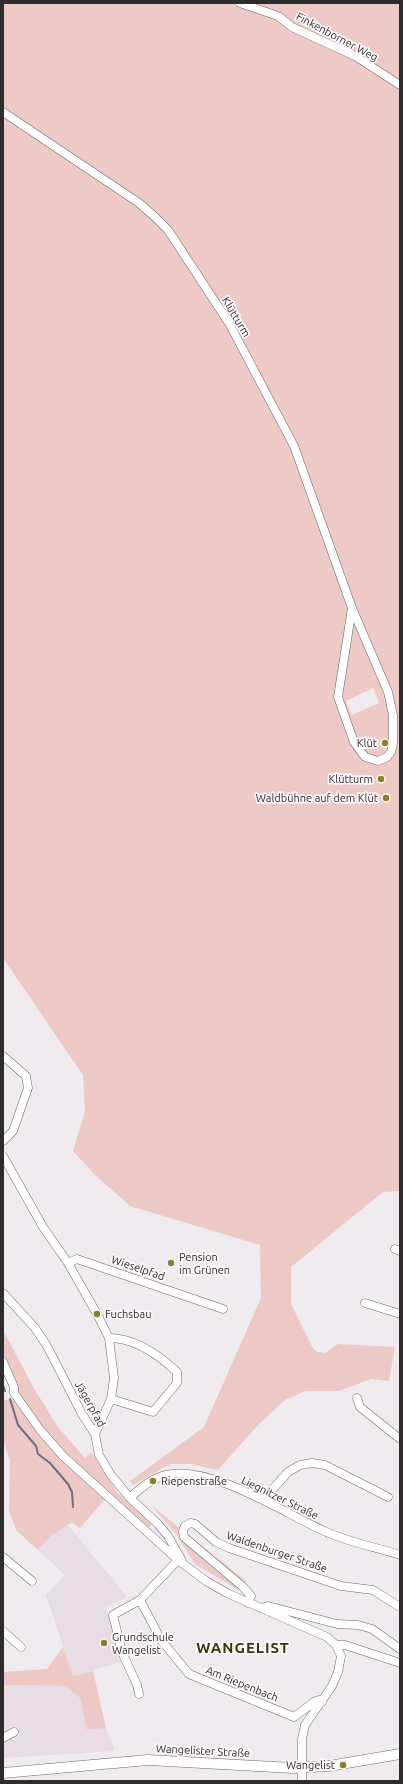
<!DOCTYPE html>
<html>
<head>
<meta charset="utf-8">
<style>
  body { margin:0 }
  #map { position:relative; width:403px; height:1784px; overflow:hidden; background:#f0ebef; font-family:Ubuntu,sans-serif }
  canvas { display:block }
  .frame { position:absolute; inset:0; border:4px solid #2d2b2c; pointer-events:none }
</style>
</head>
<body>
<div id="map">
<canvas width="403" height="1784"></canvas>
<div class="frame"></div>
</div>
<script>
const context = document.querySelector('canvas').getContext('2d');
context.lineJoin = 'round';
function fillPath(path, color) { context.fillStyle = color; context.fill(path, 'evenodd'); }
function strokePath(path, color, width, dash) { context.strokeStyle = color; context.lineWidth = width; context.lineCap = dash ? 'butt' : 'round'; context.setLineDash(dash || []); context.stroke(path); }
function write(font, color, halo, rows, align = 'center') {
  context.font = font + ' Ubuntu,sans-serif'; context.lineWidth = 3.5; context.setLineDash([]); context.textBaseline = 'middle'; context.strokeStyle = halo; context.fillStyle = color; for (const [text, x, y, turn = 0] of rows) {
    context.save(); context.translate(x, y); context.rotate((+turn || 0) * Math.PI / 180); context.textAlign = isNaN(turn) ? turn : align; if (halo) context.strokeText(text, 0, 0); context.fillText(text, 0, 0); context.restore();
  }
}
fillPath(new Path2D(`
  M68,1525L127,1597L106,1607L122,1662L73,1676L46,1595L65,1575L38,1550L51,1536Z
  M3,1685L65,1686L80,1698L87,1730L106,1728L114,1749L113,1751L3,1758Z`), '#e8dce5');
fillPath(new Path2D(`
  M3,3H400V1191L383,1192L291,1267V1304L312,1347L317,1352L325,1353L338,1344L395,1347L389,1381L371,1379L339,1391H306L285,1400L257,1426L218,1470L190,1464H170L133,1485L130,1481L204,1427L261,1298L260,1245L130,1206L95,1175L73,1151L85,1111L83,1075L3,958ZM373,688L379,703L352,715L346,701Z
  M3,1330L35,1390L58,1427L85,1458L91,1452L117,1492L152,1524L148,1529L68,1458L43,1430L17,1393L15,1382L3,1355Z
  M14,1399L107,1497L80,1528L72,1522L51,1536L38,1550L16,1530L9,1511L10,1460L3,1441V1400Z
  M152,1506L246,1581L238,1590L195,1564L176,1534Z
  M63,1647L73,1676L93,1671L106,1728L87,1730L80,1698L65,1686L3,1685V1672L47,1669Z`), '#edcac5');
strokePath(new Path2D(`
  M3,1385L5,1391
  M10,1399L18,1425L36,1446L38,1454L50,1463L68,1484L72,1492L73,1507`), '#6e6e83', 2);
const minor = new Path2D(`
  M240,3L278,16L292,27L355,56L400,85
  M3,112L139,203L155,217L168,230L229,323L294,446L352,608L388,692L393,715V744L391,752L387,757L378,761L365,757L354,742L338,697L352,608
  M3,1056L26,1076L28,1088L13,1131L3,1141
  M3,1156L43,1227L68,1263L97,1314L109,1338L114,1378L111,1399L95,1434
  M395,1249L400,1251
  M68,1263L77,1259L223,1309
  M3,1293L35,1328L47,1346L82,1414L95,1434L99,1455L111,1475L130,1498L158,1524L168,1536L181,1559
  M365,1303L400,1314
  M109,1338C134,1338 159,1355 177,1372V1383L153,1412L111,1399
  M3,1362L14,1387V1393L41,1431L63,1456L178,1560L206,1581L227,1593L327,1637L336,1645L341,1656L338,1672L332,1686L305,1725L302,1739V1781
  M357,1398L360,1407L400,1439
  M130,1498C140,1488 153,1478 166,1475C210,1464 284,1513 324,1531C348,1542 375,1547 400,1555
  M263,1500L288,1472L300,1465L312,1463L325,1465L388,1497
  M3,1557L32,1581
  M140,1600L161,1640L189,1674L294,1717L314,1702L319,1700L322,1702
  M248,1603L251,1596L242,1586L184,1537L183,1531L185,1526L190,1523L195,1524L216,1542L229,1548L341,1586L373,1590L400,1607
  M261,1608L268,1606L337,1624L358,1625L372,1629L400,1649
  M3,1631L21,1647
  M336,1645H345L400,1663
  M139,1694L137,1685L122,1652L113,1615L140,1600L178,1560
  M3,1738L14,1732`);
const major = new Path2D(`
  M3,1773L148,1760L293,1768L329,1766L400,1754`);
strokePath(minor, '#6b6669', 9);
strokePath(major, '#6b6669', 11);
strokePath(minor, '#fff', 8);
strokePath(major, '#fff', 10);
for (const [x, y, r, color] of [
  [385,743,4,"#878129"],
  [381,779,4,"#878129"],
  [386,798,4,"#878129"],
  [171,1263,4,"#878129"],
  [97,1314,4,"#878129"],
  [153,1481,4,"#878129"],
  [104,1643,4,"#878129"],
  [343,1765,4,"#878129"]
]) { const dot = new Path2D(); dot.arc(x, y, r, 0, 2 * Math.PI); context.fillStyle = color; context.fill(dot); strokePath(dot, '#fef8fc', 1.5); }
write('11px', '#2d2b2c', '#fef8fc', [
  ["Finkenborner Weg",337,37,28],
  ["Klütturm",236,317,59],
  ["Wieselpfad",138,1268,19],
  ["Jägerpfad",90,1404,61],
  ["Liegnitzer Straße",280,1498,26],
  ["Waldenburger Straße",277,1552,19],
  ["Am Riepenbach",242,1684,22],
  ["Wangelister Straße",203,1751,3]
]);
write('11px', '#2d2b2c', '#fef8fc', [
  ["Klüt",377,743],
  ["Klütturm",373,779],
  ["Waldbühne auf dem Klüt",378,798],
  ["Pension",179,1257,"left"],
  ["im Grünen",179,1270,"left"],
  ["Fuchsbau",105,1314,"left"],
  ["Riepenstraße",161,1481,"left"],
  ["Grundschule",112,1637,"left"],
  ["Wangelist",112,1650,"left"],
  ["Wangelist",335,1765]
], 'right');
context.letterSpacing = '1px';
write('bold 15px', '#373409', '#fef8fc', [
  ["WANGELIST",243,1648]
]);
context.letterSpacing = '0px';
</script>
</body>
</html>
